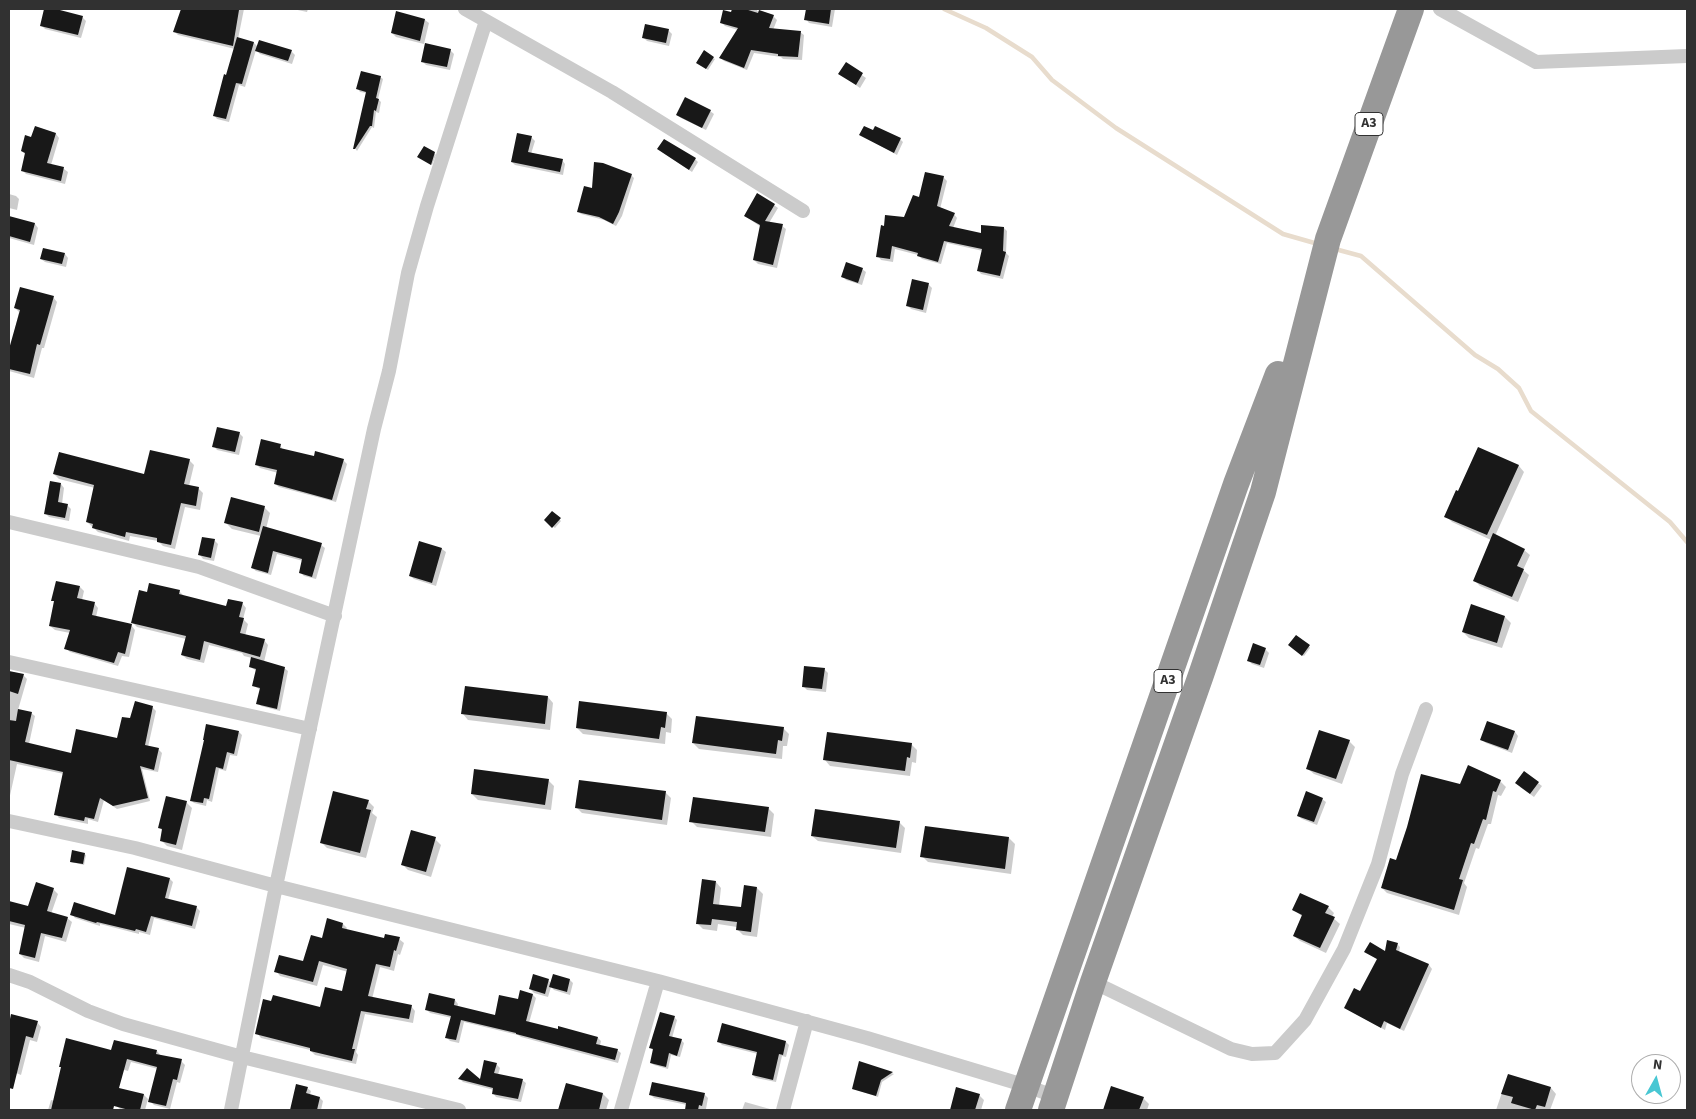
<!DOCTYPE html>
<html>
<head>
<meta charset="utf-8">
<style>
  body { margin:0 }
  #map { position:relative; width:1696px; height:1119px; overflow:hidden; background:#fff; font-family:"Source Sans 3",sans-serif }
  canvas { display:block }
  .frame { position:absolute; inset:0; border:10px solid #313131; pointer-events:none }
  .north { position:absolute; left:1631px; top:1054px; width:50px; height:50px; box-sizing:border-box; background:#fff; border:1px solid #adadad; border-radius:50%; rotate:7deg; font-size:14px; font-weight:700; line-height:20px; text-align:center; color:#313131 }
  .north::after { content:''; display:block; margin:auto; width:18px; height:22px; background:#48c7d3; clip-path:polygon(50% 0,100% 100%,50% 72%,0 100%) }
</style>
</head>
<body>
<div id="map">
<canvas width="1696" height="1119"></canvas>
<div class="frame"></div>
<div class="north">N</div>
</div>
<script>
const context = document.querySelector('canvas').getContext('2d');
context.lineJoin = 'round';
function fillPath(path, color) { context.fillStyle = color; context.fill(path, 'evenodd'); }
function strokePath(path, color, width, dash) { context.strokeStyle = color; context.lineWidth = width; context.lineCap = dash ? 'butt' : 'round'; context.setLineDash(dash || []); context.stroke(path); }
function write(font, color, halo, rows, align = 'center') {
  context.font = font + ' "Source Sans 3",sans-serif'; context.lineWidth = 5; context.setLineDash([]); context.textBaseline = 'middle'; context.strokeStyle = halo; context.fillStyle = color; for (const [text, x, y, turn = 0] of rows) {
    context.save(); context.translate(x, y); context.rotate((+turn || 0) * Math.PI / 180); context.textAlign = isNaN(turn) ? turn : align; if (halo) context.strokeText(text, 0, 0); context.fillText(text, 0, 0); context.restore();
  }
}
fillPath(new Path2D(`
  M46,9L82,17L86,21L81,38L45,29L41,25Z
  M182,9H244L238,39L254,43L258,47L291,51L295,55L292,64L260,54L256,50L245,87L239,85L229,122L217,119L214,115L235,49L178,35L175,32Z
  M293,9H308L307,12Z
  M733,9H758L757,11L773,16L777,20L773,30L800,32L804,35L802,60L783,59L781,57L754,53L747,70L724,61L721,58L738,30L725,26L721,22L732,13Z
  M808,9H835L832,27L809,23L806,19Z
  M425,20L429,23L424,44L396,37L392,33Z
  M668,30L672,34L669,46L647,41L644,38Z
  M450,50L454,54L450,70L426,65L422,61Z
  M713,58L715,59L708,70L699,64Z
  M846,64L866,78L860,88L840,74Z
  M380,77L383,79L378,99L381,102L379,113L376,112L374,128L372,127L357,151L355,148L367,93L360,92L358,89Z
  M710,111L714,114L706,130L681,118L677,115Z
  M36,128L56,134L59,138L51,165L64,169L68,172L65,184L26,174L22,170L26,155L22,151L32,139Z
  M873,132L900,139L903,142L897,155L861,135Z
  M531,137L535,141L531,154L562,160L565,164L563,175L515,165L512,162Z
  M662,152L695,159L698,162L692,172Z
  M434,153L436,155L432,165L420,158Z
  M631,175L634,178L622,216L616,226L604,220L581,214L578,211L593,190Z
  M943,177L947,181L940,209L954,214L957,218L953,228L982,235L1004,228L1007,231L1006,253L1009,256L1003,279L981,274L978,270L983,251L947,243L941,264L922,259L918,255L895,249L893,262L881,260L878,256L920,198Z
  M9,194L16,196L19,199L17,210L9,208Z
  M774,205L778,208L769,223L782,226L786,229L777,268L758,264L754,260L761,227L745,216Z
  M9,217L35,224L38,228L34,245L9,238Z
  M65,254L68,258L66,267L45,262L41,259Z
  M862,269L866,272L862,285L846,280L843,276Z
  M928,284L932,288L926,313L911,309L907,305Z
  M53,297L57,302L44,348H42L34,378L9,371V345L11,346L19,312L15,308Z
  M239,433L243,437L239,455L217,450L214,446Z
  M280,445L283,450L315,457L343,460L347,464L336,502L279,487L275,484L278,473L260,468L256,464Z
  M1478,449L1519,466L1524,472L1495,536L1524,550L1530,555L1523,570L1529,575L1518,602L1480,586L1474,580L1491,540L1452,522L1446,516L1459,492Z
  M189,460L194,465L189,486L198,488L203,493L200,510L185,507L175,549L163,546L158,541L130,536L129,541L98,532L87,522L95,488L59,479L54,474L145,475Z
  M61,484L64,488L62,504L67,505L71,509L69,521L49,517L45,513Z
  M264,507L270,513L266,529L321,545L325,548L316,579L304,576L301,573L303,561L277,554L271,575L256,571L252,568L261,536L232,529L226,523Z
  M552,512L561,521L555,528L545,520Z
  M214,540L218,544L214,561L203,559L200,555Z
  M420,543L442,549L446,552L436,586L414,579L410,576Z
  M80,587L84,591L82,600L94,603L98,608L96,617L131,625L135,630L129,657L122,656L118,666L70,652L66,648L70,633L55,630L50,626L55,603L53,600Z
  M179,591L184,596L227,608L242,603L246,608L243,619L248,624L245,636L264,640L268,645L264,662L284,668L288,671L280,711L261,706L258,703L261,690L254,686L257,671L250,667L252,658L244,656L242,653L209,645L204,663L187,659L182,655L186,639L137,627L132,622L148,593Z
  M1505,617L1511,623L1502,648L1469,638L1463,632Z
  M1289,645L1309,646L1310,648L1304,656Z
  M1265,649L1269,653L1264,668L1252,664L1248,660Z
  M824,669L828,673L826,692L807,690L803,686Z
  M9,672L23,675L27,679L18,710L31,713L35,716L29,744L72,754L118,739L131,720L152,707L156,711L148,747L158,749L162,753L158,772L142,769L150,801L117,809L104,800L98,822L88,819V824L59,818L56,814L64,774L17,764L9,800Z
  M548,697L553,703L550,730L468,720L463,714Z
  M666,713L672,719L671,733L666,732L665,744L583,734L577,728Z
  M1488,722L1515,732L1518,736L1512,753L1486,743L1482,740Z
  M783,728L789,734L787,746H783L782,759L699,749L693,743Z
  M239,732L242,735L237,756L230,755L226,771L219,769L212,802L207,800L206,806L194,803L191,800Z
  M1349,741L1355,747L1342,784L1314,774L1308,769Z
  M911,744L917,750L916,763L912,762L910,776L830,766L825,760Z
  M1469,767L1500,781L1506,787L1501,796L1498,795L1491,824H1488L1479,849L1476,848L1464,883L1467,887L1459,915L1387,893L1382,888L1396,861L1408,827L1461,785Z
  M548,780L554,786L551,810L478,800L472,794Z
  M1538,783L1542,786L1534,797L1520,787Z
  M665,792L671,798L667,825L582,813L576,807Z
  M1322,799L1326,802L1317,825L1302,819L1298,816Z
  M368,801L374,807L372,813L377,817L366,858L327,848L321,842Z
  M186,802L192,808L182,850L167,846L161,840L163,831L160,828Z
  M768,808L774,814L771,837L697,827L691,821Z
  M899,822L905,828L901,853L818,841L812,836Z
  M926,827L1009,838L1015,844L1011,874L928,862L922,856Z
  M435,839L441,845L431,877L408,870L402,864Z
  M84,854L86,855L84,865L71,862Z
  M170,879L173,882L168,900L196,907L200,911L195,929L154,918L150,935L139,932V934L100,924V926L75,918L72,914L116,917Z
  M716,882L721,888L719,906L742,909L745,887L757,888L763,894L757,937L743,935L737,929V927L718,924L717,931L703,929L697,923Z
  M53,889L58,894L51,914L67,918L72,922L66,942L45,936L39,962L24,958L20,954L26,928L9,924V902L29,907Z
  M1328,907L1334,913L1332,917L1340,924L1326,953L1300,941L1294,936L1303,917L1294,910Z
  M343,924L347,928L346,930L385,940L399,939L404,943L400,955L398,954L394,971L380,967L372,999L411,1006L415,1011L413,1023L365,1014L356,1052L358,1055L356,1064L315,1055L310,1050L261,1038L257,1033L321,1008L343,992L348,972L323,965L317,986L280,976L276,971L304,963L323,940Z
  M1397,944L1400,947L1399,952L1429,965L1432,969L1404,1031L1387,1023L1385,1030L1345,1008L1360,993L1378,960L1366,952L1386,953Z
  M548,980L551,983L570,980L573,983L570,995L554,990L551,987L548,997L534,993L530,989Z
  M533,995L536,998L529,1023L598,1038L601,1041L600,1046L617,1050L621,1053L618,1063L521,1037L518,1035L464,1022L459,1043L450,1041L446,1037L452,1018L430,1013L427,1010L455,1000L458,1004L457,1008L496,1017L519,1000Z
  M12,1016L37,1022L41,1027L37,1042L30,1040L21,1075L9,1070V1029Z
  M674,1017L677,1020L672,1038L681,1040L684,1043L680,1057L671,1055L668,1069L654,1065L651,1063L654,1051L651,1048Z
  M115,1041L157,1051L161,1056L181,1061L185,1065L180,1083L177,1082L170,1109L154,1105L150,1101L158,1069L131,1062L128,1071L110,1066L98,1110H48L51,1100L55,1101L62,1069L60,1066L112,1052Z
  M719,1042H786L789,1045L786,1057L782,1056L776,1082L756,1078L753,1075L758,1054L722,1045Z
  M860,1063L894,1074L882,1082L878,1097L854,1089Z
  M496,1064L500,1068L498,1075L522,1080L526,1083L521,1102L496,1097L493,1093L494,1090L463,1082L460,1079L480,1081Z
  M1508,1075L1551,1088L1556,1094L1550,1110H1496Z
  M567,1084L603,1094L609,1100L606,1110H560Z
  M297,1086L307,1088L311,1091L310,1095L320,1098L323,1101L321,1110H291Z
  M1112,1087L1143,1098L1149,1104L1147,1110H1104Z
  M121,1089L144,1095L148,1099L145,1110H121L117,1106Z
  M957,1089L979,1095L984,1100L981,1110H951Z
  M650,1094H704L708,1098L706,1109L697,1110L691,1109L687,1105L654,1098Z
  M745,1102L770,1109V1110H742Z`), '#0003');
strokePath(new Path2D(`
  M944,9L986,28L1032,57L1052,80L1116,128L1283,234L1318,244
  M1335,249L1361,256L1475,355L1498,369L1519,388L1531,411L1670,522L1687,542`), '#e8dccd', 4.5);
fillPath(new Path2D(`
  M44,9H56L83,16L78,35L40,26Z
  M181,9H233L239,10L233,46L173,32Z
  M732,9H745L758,13L759,10L774,15L769,28L801,31L798,57L778,56V54L751,50L744,68L719,58L738,28L720,23L723,10L731,12Z
  M806,9H831L829,24L804,20Z
  M396,11L425,19L420,41L391,33Z
  M645,24L669,29L666,43L642,38Z
  M237,37L254,42L242,84L236,83L226,119L213,116L224,74L226,75Z
  M259,40L292,50L288,61L255,51Z
  M425,43L451,49L447,67L421,62Z
  M704,50L714,57L706,69L696,63Z
  M846,62L863,73L856,85L838,74Z
  M361,71L381,76L376,98L379,99L376,111L374,110L372,126H370L355,149H353L366,92L356,89Z
  M685,97L711,110L702,128L676,115Z
  M35,126L56,133L47,163L64,167L61,181L21,171L25,153L21,151L25,135L31,137Z
  M864,126L873,130L875,126L901,138L894,153L859,135Z
  M517,133L532,136L528,152L563,159L560,172L511,162Z
  M664,139L696,158L689,170L657,149Z
  M424,146L435,152L431,165L417,157Z
  M594,162L603,163L632,174L619,212L613,224L599,217L577,212L584,186L592,188Z
  M925,172L944,176L937,206L955,213L949,226L981,233V225L1004,227L1003,251L1006,252L1000,276L977,271L982,249L944,241L938,262L917,256L918,253L892,246L890,259L876,257L881,225L884,226L885,215L904,217L913,195L919,197Z
  M757,193L775,204L765,221L783,224L773,265L753,260L760,225L744,216Z
  M9,216L35,223L30,242L9,236Z
  M43,248L65,253L62,264L40,259Z
  M846,262L863,268L858,283L841,277Z
  M912,279L929,283L923,310L906,306Z
  M20,287L54,296L40,345L37,344L30,374L9,369V349L20,310L14,308Z
  M217,427L240,432L235,452L212,447Z
  M261,439L281,444L280,448L314,456L315,451L344,459L332,500L274,484L277,470L255,465Z
  M1478,447L1519,465L1487,535L1444,517L1456,490L1458,491Z
  M150,450L190,459L184,484L199,487L196,506L181,503L171,545L157,542V538L126,532L125,537L92,528L93,524L86,522L94,485L53,474L59,452L144,474Z
  M50,481L61,483L58,502L68,504L65,518L44,514Z
  M231,497L265,506L259,532L224,523Z
  M552,511L561,518L552,528L544,520Z
  M263,526L322,543L312,577L299,573L302,559L273,551L268,573L251,568Z
  M1493,533L1525,549L1517,566L1524,569L1512,597L1473,581Z
  M202,537L215,539L211,558L198,555Z
  M419,541L442,548L432,583L409,576Z
  M56,581L80,586L77,598L95,602L92,615L132,624L125,654L118,652L114,663L64,649L70,630L49,626L54,601H51Z
  M149,583L180,590L179,594L226,606L228,599L243,602L239,617L244,618L240,633L265,639L260,657L204,641L200,660L181,655L186,636L131,623L139,590L147,592Z
  M1471,604L1505,616L1497,643L1462,632Z
  M1296,635L1310,645L1302,656L1288,645Z
  M1253,643L1266,648L1260,665L1247,661Z
  M251,657L285,667L277,709L256,704L260,688L252,686L256,669L249,667Z
  M804,666L825,668L822,689L802,687Z
  M9,671L24,674L18,694L9,691Z
  M465,686L548,696L545,724L461,714Z
  M135,701L153,706L145,745L159,748L154,770L140,766L148,798L113,806L100,798L94,819L85,817L84,821L54,815L63,772L9,760V720L16,721L18,709L32,712L25,742L71,753L76,729L117,738L122,717L130,718Z
  M579,701L667,712L665,728L661,727L659,739L576,728Z
  M696,716L784,727L782,741L778,740L776,754L692,743Z
  M1487,721L1515,731L1508,750L1480,740Z
  M206,724L239,731L234,754L227,752L223,769L216,767L209,799L204,798L203,803L190,801L204,740H203Z
  M1319,730L1350,740L1336,779L1306,769Z
  M827,732L912,743L910,758L907,757L905,771L823,760Z
  M1468,765L1501,780L1496,792L1493,791L1486,820L1483,819L1474,844L1471,843L1459,879L1463,880L1454,910L1381,888L1390,858L1396,860L1407,827L1421,774L1460,784Z
  M474,769L549,779L545,805L471,794Z
  M1524,771L1539,782L1530,794L1515,783Z
  M579,780L666,791L662,820L575,808Z
  M333,791L369,800L366,809L371,810L360,853L320,843Z
  M1306,791L1323,798L1314,822L1297,816Z
  M166,796L187,801L176,845L160,841L162,829L158,828Z
  M693,797L769,807L765,832L689,822Z
  M815,809L900,821L896,848L811,836Z
  M925,826L1009,837L1005,869L920,857Z
  M411,830L436,837L426,872L401,865Z
  M72,850L85,853L83,864L70,862Z
  M127,867L170,878L165,898L197,906L192,926L151,916L146,932L136,929L135,931L97,922L96,923L70,915L74,902L115,915Z
  M702,879L716,881L713,904L741,907L744,885L757,887L751,932L736,930L737,922L712,919L711,925L696,924Z
  M36,882L54,888L47,911L68,917L62,938L41,933L35,958L19,954L25,925L9,921V901L28,906Z
  M1300,893L1329,906L1325,913L1335,917L1320,948L1293,936L1302,915L1292,910Z
  M327,918L343,923L342,928L384,938L385,934L400,937L396,951L394,950L390,967L376,964L368,996L412,1005L409,1019L361,1011L352,1049H355L352,1061L310,1051V1048L255,1034L263,999L271,1001L273,995L320,1007L325,987L342,991L347,969L319,961L313,982L274,972L279,955L303,961L311,935L322,938Z
  M1387,940L1398,943L1396,950L1429,964L1400,1029L1384,1021L1381,1028L1344,1008L1354,988L1360,991L1377,959L1364,952L1370,942L1385,951Z
  M533,974L549,979L545,994L529,989Z
  M553,974L570,979L567,992L549,987Z
  M520,990L533,994L526,1021L558,1029V1026L598,1037L596,1044L618,1049L615,1060L516,1034V1033L461,1020L456,1040L445,1038L451,1016L425,1010L429,993L455,999L454,1005L495,1015L499,995L518,999Z
  M660,1012L675,1016L669,1036L682,1039L677,1056L669,1053L666,1067L650,1063L653,1049L649,1048Z
  M11,1014L38,1021L33,1038L26,1036L13,1089L9,1088V1024Z
  M722,1023L786,1041L783,1055L779,1054L773,1080L752,1075L757,1052L717,1042Z
  M66,1038L111,1050L114,1040L157,1050L156,1054L182,1059L177,1080L173,1079L166,1106L148,1102L157,1067L127,1059L119,1088L144,1094L140,1110H129L114,1106L113,1110H51L61,1067H59Z
  M484,1060L497,1063L494,1073L523,1079L518,1099L492,1094L493,1088L458,1079L467,1068L480,1079Z
  M859,1061L893,1072L881,1080L876,1096L852,1089Z
  M1508,1074L1551,1087L1545,1107L1537,1105L1535,1110L1511,1103L1513,1097L1501,1094Z
  M652,1082L705,1093L702,1106L699,1105L698,1110H685L686,1103L649,1095Z
  M566,1083L603,1093L599,1110H558Z
  M296,1084L308,1087L306,1093L320,1097L317,1110H290Z
  M1111,1086L1144,1097L1139,1110H1103Z
  M956,1087L980,1094L975,1110H950Z`), '#181818');
strokePath(new Path2D(`
  M465,9L612,92L803,211
  M1440,9L1536,62L1687,56
  M9,522L199,567L335,616
  M9,662L310,729
  M9,821L135,848L276,886L658,981L867,1038L1027,1086L1056,1097
  M9,975L30,982L88,1011L123,1024L242,1057L459,1110
  M1093,982L1231,1049L1252,1054L1275,1053L1305,1020L1344,949L1378,864L1402,774L1426,709
  M231,1110L276,886L374,429L389,371L408,273L427,206L486,21
  M621,1110L658,981
  M783,1110L807,1021`), '#cbcbcb', 14);
strokePath(new Path2D(`
  M1018,1110L1236,484L1278,374
  M1051,1110L1093,982L1201,675L1263,492L1328,239L1411,9`), '#989898', 26);
for (const [x, y, w] of [
  [1369,124,28],
  [1168,681,28]
]) { const box = new Path2D(); box.roundRect(x - w / 2, y - 11.5, w, 23, 4); context.fillStyle = '#fff'; context.fill(box); strokePath(box, '#313131', 1); }
write('bold 14px', '#313131', null, [
  ["A3",1369,124],
  ["A3",1168,681]
]);
</script>
</body>
</html>
